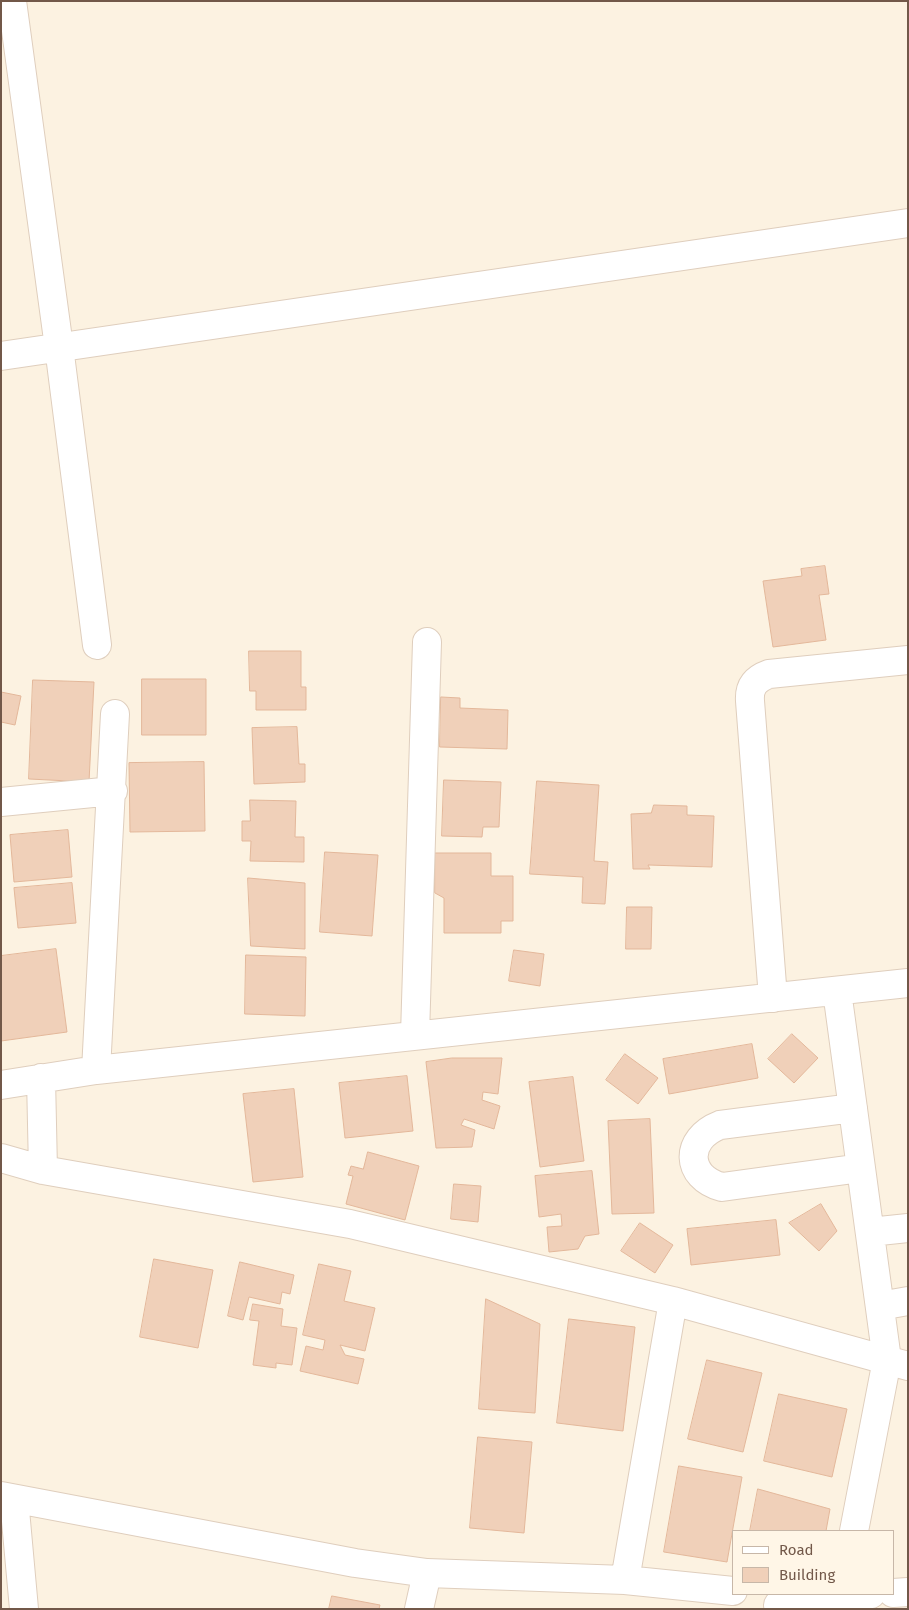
<!DOCTYPE html>
<html>
<head>
<meta charset="utf-8">
<style>
  body { margin:0 }
  #map { position:relative; width:909px; height:1610px; overflow:hidden; background:#fcf2e1; font-family:"Fira Sans",sans-serif }
  canvas { display:block }
  .frame { position:absolute; inset:0; border:2px solid #725849; pointer-events:none }
  .legend { position:absolute; left:732px; top:1530px; width:162px; height:65px; box-sizing:border-box; background:#fff6e7; border:1px solid #c7b7a8; margin:0; padding:6px 9px; list-style:none; font-size:15px; color:#725849 }
  .legend li { display:flex; align-items:center; gap:10px; height:25px }
  .legend b { width:25px; border:1px solid #c7b7a8 }
</style>
</head>
<body>
<div id="map">
<canvas width="909" height="1610"></canvas>
<div class="frame"></div>
<ul class="legend">
<li><b style="height:6px;background:#fff"></b>Road</li>
<li><b style="height:14px;background:#f0d0b9"></b>Building</li>
</ul>
</div>
<script>
const context = document.querySelector('canvas').getContext('2d');
context.lineJoin = 'round';
function fillPath(path, color) { context.fillStyle = color; context.fill(path, 'evenodd'); }
function strokePath(path, color, width, dash) { context.strokeStyle = color; context.lineWidth = width; context.lineCap = dash ? 'butt' : 'round'; context.setLineDash(dash || []); context.stroke(path); }
const building = new Path2D(`
  M825,566L829,594L819,595L826,640L773,647L763,581L802,576L801,569Z
  M249,651H301V687H306V710H256V691H250Z
  M142,679H206V735H142Z
  M33,680L94,682L89,782L29,779Z
  M1,692L21,696L15,725L1,722Z
  M441,697L460,698V708L508,710L507,749L440,747Z
  M297,727L299,764H305V782L254,784L252,728Z
  M204,762L205,831L130,832L129,763Z
  M444,780L501,782L499,827H483L482,837L442,836Z
  M537,781L599,785L594,861L608,862L605,904L582,903L583,877L530,874Z
  M250,800L296,801L295,837H304V862L250,861L251,841H242V821H250Z
  M654,805L687,806V815L714,816L712,867L648,865L650,869H633L631,814L651,813Z
  M68,830L72,877L14,882L10,835Z
  M325,852L378,855L372,936L320,932Z
  M435,853H491V876H513V921H501V933H444V898L435,893Z
  M248,878L305,883V949L251,946Z
  M72,883L76,923L18,928L14,888Z
  M627,907H652L651,949H626Z
  M56,949L67,1032L1,1041V956Z
  M514,950L544,954L540,986L509,981Z
  M246,955L306,957L305,1016L245,1014Z
  M792,1034L818,1058L794,1083L768,1059Z
  M752,1044L758,1078L669,1094L663,1059Z
  M625,1054L658,1078L638,1104L606,1080Z
  M452,1058H502L498,1094L483,1092L482,1100L500,1106L494,1129L464,1119L461,1125L475,1130L472,1147L436,1148L426,1062Z
  M407,1076L413,1131L345,1138L339,1083Z
  M573,1077L584,1161L540,1167L529,1082Z
  M294,1089L303,1177L253,1182L243,1094Z
  M650,1119L654,1213L612,1214L608,1121Z
  M368,1152L419,1166L405,1220L346,1204L353,1176L348,1175L351,1166L363,1169Z
  M592,1171L599,1234L585,1236L578,1249L549,1252L547,1227L562,1226L561,1214L539,1217L535,1176Z
  M454,1184L481,1186L478,1222L451,1219Z
  M821,1204L837,1231L819,1251L789,1223Z
  M776,1220L780,1255L691,1265L687,1229Z
  M640,1223L673,1245L655,1273L621,1251Z
  M154,1259L213,1270L198,1348L140,1337Z
  M240,1262L294,1275L290,1294L282,1292L280,1304L249,1297L243,1320L228,1316Z
  M319,1264L351,1271L344,1301L375,1308L365,1351L340,1345L345,1355L364,1359L358,1384L300,1371L306,1346L323,1350L325,1340L303,1335Z
  M486,1299L540,1324L535,1413L479,1409Z
  M253,1304L283,1309L281,1326L297,1328L292,1365L276,1363V1368L253,1365L259,1321L250,1320Z
  M569,1319L635,1327L623,1431L557,1423Z
  M707,1360L762,1373L743,1452L688,1439Z
  M779,1394L847,1409L832,1477L764,1461Z
  M478,1437L532,1442L524,1533L470,1528Z
  M679,1466L742,1477L727,1562L664,1552Z
  M758,1489L830,1509L826,1531H750Z
  M332,1596L380,1605L379,1609H329Z`);
fillPath(building, '#f0d0b9');
strokePath(building, '#e3b79a', 1);
const minor = new Path2D(`
  M12,1L59,347L97,645
  M1,356L908,223
  M1,802L113,791
  M837,991L887,1360L854,1531
  M773,998L750,701C749,687 755,679 769,674L908,660
  M415,1035L427,642
  M96,1070L115,714
  M41,1078L43,1170
  M1,1085L96,1070L908,983
  M853,1108L720,1125C684,1139 685,1177 722,1187L861,1168
  M1,1158L43,1170L350,1224L673,1301L908,1366
  M870,1232L908,1228
  M880,1306L908,1301
  M1,1496L355,1563L427,1573L625,1580L733,1591
  M14,1499L24,1609
  M625,1580L673,1301
  M893,1593L908,1592
  M778,1605L871,1594
  M419,1609L427,1573`);
strokePath(minor, '#dfcebd', 30);
strokePath(minor, '#fff', 28);
</script>
</body>
</html>
